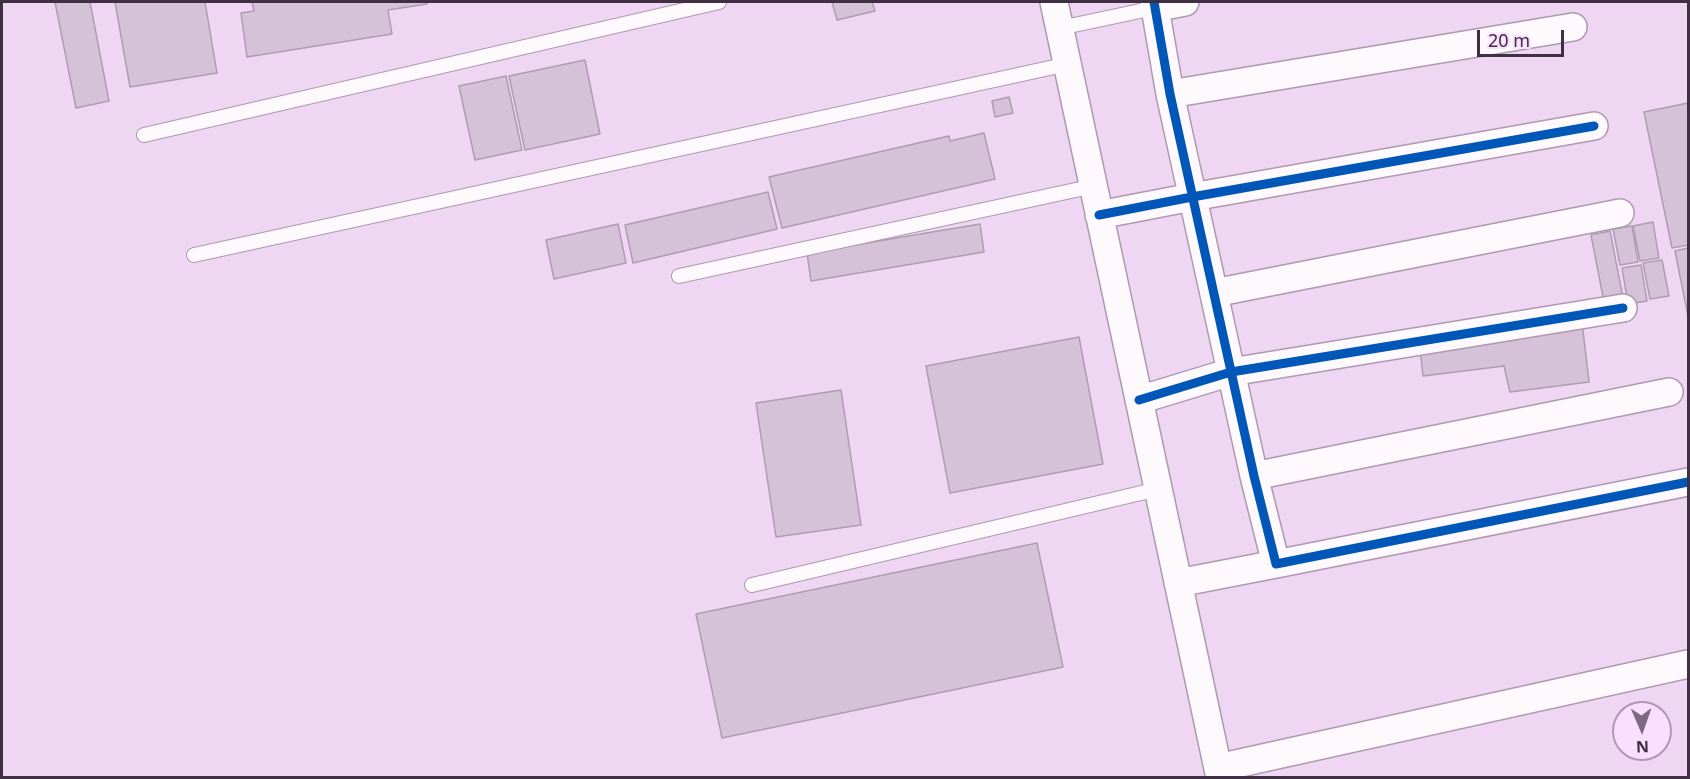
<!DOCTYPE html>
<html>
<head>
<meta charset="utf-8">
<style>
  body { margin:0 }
  #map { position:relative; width:1690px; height:779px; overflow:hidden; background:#efd6f3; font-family:"Noto Sans",sans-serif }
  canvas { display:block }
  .frame { position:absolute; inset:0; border:3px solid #402e43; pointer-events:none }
  .north { position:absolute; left:1612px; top:701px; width:60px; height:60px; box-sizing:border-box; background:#fbdfff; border:2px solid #b098b4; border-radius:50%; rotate:178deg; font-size:16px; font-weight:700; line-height:24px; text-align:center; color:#402e43 }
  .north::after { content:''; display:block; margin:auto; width:21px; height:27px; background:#7d6981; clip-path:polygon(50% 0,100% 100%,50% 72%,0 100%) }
  .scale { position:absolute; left:1477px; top:30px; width:87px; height:27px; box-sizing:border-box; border:3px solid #402e43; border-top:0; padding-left:8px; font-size:18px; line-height:21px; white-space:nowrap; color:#402e43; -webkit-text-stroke:4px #fbdfff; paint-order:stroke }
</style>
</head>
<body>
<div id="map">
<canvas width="1690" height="779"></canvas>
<div class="frame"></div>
<div class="north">N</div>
<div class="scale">20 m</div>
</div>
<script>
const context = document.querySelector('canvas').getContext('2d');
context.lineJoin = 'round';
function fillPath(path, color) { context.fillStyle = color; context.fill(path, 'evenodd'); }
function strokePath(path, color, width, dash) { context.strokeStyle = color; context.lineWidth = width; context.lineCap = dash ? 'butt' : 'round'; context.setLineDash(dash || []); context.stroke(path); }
const building = new Path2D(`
  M55,2H90L109,101L76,108Z
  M115,2H205L217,73L130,87Z
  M252,2H427V4L388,10L392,34L247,57L241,13L254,11Z
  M832,2H872L875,11L837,20Z
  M585,60L600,134L525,150L509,76Z
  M506,76L522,150L475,160L459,86Z
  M1009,97L1013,113L995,117L992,101Z
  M1688,103V245L1672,248L1644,112Z
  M984,133L995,179L782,228L769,177L949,136L950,141Z
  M768,192L777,229L633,263L625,225Z
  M1653,222L1659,258L1640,261L1633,226Z
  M618,224L626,263L554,279L546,240Z
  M980,224L984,252L811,281L807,253Z
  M1632,226L1638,262L1620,265L1613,229Z
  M1610,231L1624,303L1605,307L1591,235Z
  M1688,248V316L1675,251Z
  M1662,260L1669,296L1650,299L1643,263Z
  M1641,265L1647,301L1628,304L1622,268Z
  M1582,322L1589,382L1510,392L1504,366L1423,376L1420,348Z
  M1079,337L1103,464L950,493L926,366Z
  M841,390L861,525L776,537L756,403Z
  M1037,543L1063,667L722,738L696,614Z`);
fillPath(building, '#d5c2d8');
strokePath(building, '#af9cb2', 1.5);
const lane = new Path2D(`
  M1060,28L1154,8
  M144,135L719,2
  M194,255L1068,64
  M679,276L1094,186
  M752,585L1158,489`);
const street = new Path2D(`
  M1054,2L1220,778
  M1154,2L1170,94L1254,476L1276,564L1688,482
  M1154,8L1185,2
  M1170,94L1573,27
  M1099,215L1192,197L1594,126
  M1214,293L1620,213
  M1139,400L1231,372L1623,308
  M1254,476L1669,392
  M1178,583L1276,564
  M1218,768L1688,664`);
strokePath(lane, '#ad9ab0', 16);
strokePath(street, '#ad9ab0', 30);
strokePath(lane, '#fdf9fd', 14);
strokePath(street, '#fdf9fd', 27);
strokePath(new Path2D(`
  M1154,2L1170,94L1254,476L1276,564L1688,482
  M1099,215L1192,197L1594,126
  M1139,400L1231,372L1623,308`), '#0057b8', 9);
</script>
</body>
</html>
